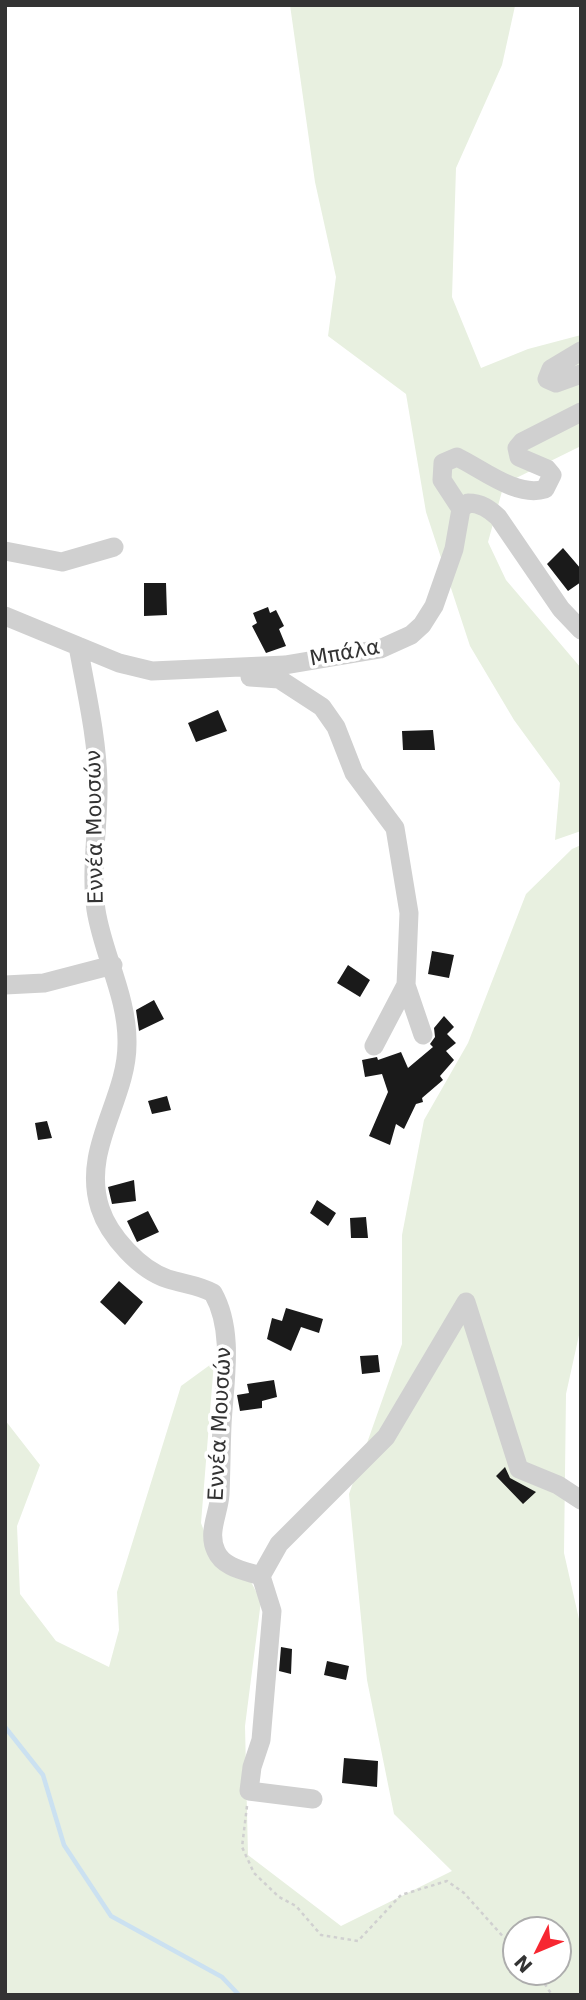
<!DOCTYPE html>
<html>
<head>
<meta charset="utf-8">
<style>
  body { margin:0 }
  #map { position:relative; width:586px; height:2000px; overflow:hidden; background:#fff; font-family:"DejaVu Sans",sans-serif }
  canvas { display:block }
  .frame { position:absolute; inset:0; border:7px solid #333; pointer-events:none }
  .north { position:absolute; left:502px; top:1916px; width:70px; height:70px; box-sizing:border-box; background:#fff; border:2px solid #adadad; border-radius:50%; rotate:227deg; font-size:19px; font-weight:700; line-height:28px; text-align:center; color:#333 }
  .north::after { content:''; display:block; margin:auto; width:24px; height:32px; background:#f72731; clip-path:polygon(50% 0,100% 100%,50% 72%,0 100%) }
</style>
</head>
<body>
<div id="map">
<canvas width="586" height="2000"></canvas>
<div class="frame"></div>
<div class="north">N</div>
</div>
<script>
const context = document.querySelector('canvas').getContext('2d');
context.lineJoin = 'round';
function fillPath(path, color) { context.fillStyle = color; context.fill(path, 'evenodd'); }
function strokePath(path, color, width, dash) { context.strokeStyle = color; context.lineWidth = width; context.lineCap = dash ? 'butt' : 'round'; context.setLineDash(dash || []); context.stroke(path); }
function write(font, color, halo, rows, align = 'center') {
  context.font = font + ' "DejaVu Sans",sans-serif'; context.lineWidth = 7; context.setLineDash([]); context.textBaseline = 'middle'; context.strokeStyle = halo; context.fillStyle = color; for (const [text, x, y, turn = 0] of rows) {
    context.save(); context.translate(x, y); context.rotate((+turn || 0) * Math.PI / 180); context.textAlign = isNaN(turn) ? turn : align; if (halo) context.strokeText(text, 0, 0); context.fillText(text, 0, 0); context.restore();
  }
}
fillPath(new Path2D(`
  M290,5L515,6L502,65L456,168L452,297L481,368L528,349L581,335V446L504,484L488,542L506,580L581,668V831L555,840L560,783L514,720L470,646L426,512L406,394L328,336L336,277L315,182Z
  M581,845V1326L566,1394L564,1553L581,1628V1995H5V1420L40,1465L17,1526L20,1594L56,1641L109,1667L119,1630L117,1592L181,1386L214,1362L201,1523L217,1566L249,1578L261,1601L245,1726L248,1855L341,1926L452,1871L394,1814L367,1680L349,1494L402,1344V1235L424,1120L468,1043L526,894L572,849ZM516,1930H558V1972H516Z`), '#e8f0e0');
strokePath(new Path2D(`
  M5,1727L43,1775L64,1845L111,1916L222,1977L239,1995`), '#cbe1f1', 4.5);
fillPath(new Path2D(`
  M563,548L581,569V582L568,591L547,564Z
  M144,583H166L167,615L144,616Z
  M268,607L270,613L276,610L284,626L279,629L286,646L266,653L252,626L257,623L253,613Z
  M218,710L227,731L196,742L188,723Z
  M433,730L435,750H403L402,731Z
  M432,951L454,955L449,978L428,974Z
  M348,965L370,980L360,997L337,983Z
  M154,1000L164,1019L139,1031L136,1010Z
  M444,1016L454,1027L447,1034L456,1043L446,1051L454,1060L440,1076L443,1080L422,1098L423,1102L416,1104L404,1129L396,1124L390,1145L369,1136L388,1092L382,1074L365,1077L362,1060L377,1057L378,1060L401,1052L408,1068L433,1047L430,1044L435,1037L434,1028Z
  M167,1096L171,1110L152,1114L148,1101Z
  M47,1121L52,1138L38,1140L35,1123Z
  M134,1180L136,1201L112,1204L108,1187Z
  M317,1200L336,1213L328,1226L310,1213Z
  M148,1211L159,1232L137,1242L127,1221Z
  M366,1217L368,1238H351L350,1218Z
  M119,1281L143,1302L125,1325L100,1302Z
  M286,1308L323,1319L319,1333L301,1327L291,1351L267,1339L272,1318L282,1321Z
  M378,1355L380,1372L362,1374L360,1356Z
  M274,1380L277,1397L262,1401V1408L240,1411L237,1395L249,1393L247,1384Z
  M505,1467L510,1478L536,1492L523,1504L496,1476Z
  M281,1647L292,1649L291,1674L279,1671Z
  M327,1661L349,1666L346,1680L324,1675Z
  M344,1758L378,1761L377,1787L342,1783Z`), '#1a1a1a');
strokePath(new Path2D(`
  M247,1806L242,1847L254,1873L279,1897L296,1906L321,1935L358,1941L401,1895L447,1881L464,1893L516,1951
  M537,1972L552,1995`), '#d0d0d0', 2.5, [3.5, 3.5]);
strokePath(new Path2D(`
  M581,351L551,369L547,379L556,383L581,374
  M461,509L442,480L443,463L457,457C482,469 517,498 545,489L552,475L547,469L519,457L517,448L522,442L581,412
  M5,551L62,562L114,547
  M5,616L119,663L152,671L285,665L380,649L411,635L422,625L434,606L454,549L461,509L468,503C481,503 489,509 498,517L561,609L581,630
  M78,646C86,691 97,737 98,783C99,824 90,868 96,910C103,955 128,997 127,1044C127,1100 81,1149 100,1208C109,1236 140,1270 168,1279C184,1284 199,1285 213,1293C235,1332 224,1383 222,1425C221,1448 221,1471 220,1494C219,1513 207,1532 216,1551C223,1568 246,1571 261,1576L279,1544L386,1437L466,1302L519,1469L558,1485L581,1500
  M250,677L279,679L322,707L336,727L354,773L395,828L409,913L406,985L423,1035
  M5,985L44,983L113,965
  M374,1046L406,985
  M261,1576L272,1611L261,1740L252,1767L249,1791L313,1799`), '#d0d0d0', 19);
write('21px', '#333', '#fff', [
  ["Μπάλα",345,654,-10],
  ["Εννέα Μουσών",96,827,-91],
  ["Εννέα Μουσών",221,1424,-87]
]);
</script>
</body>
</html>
